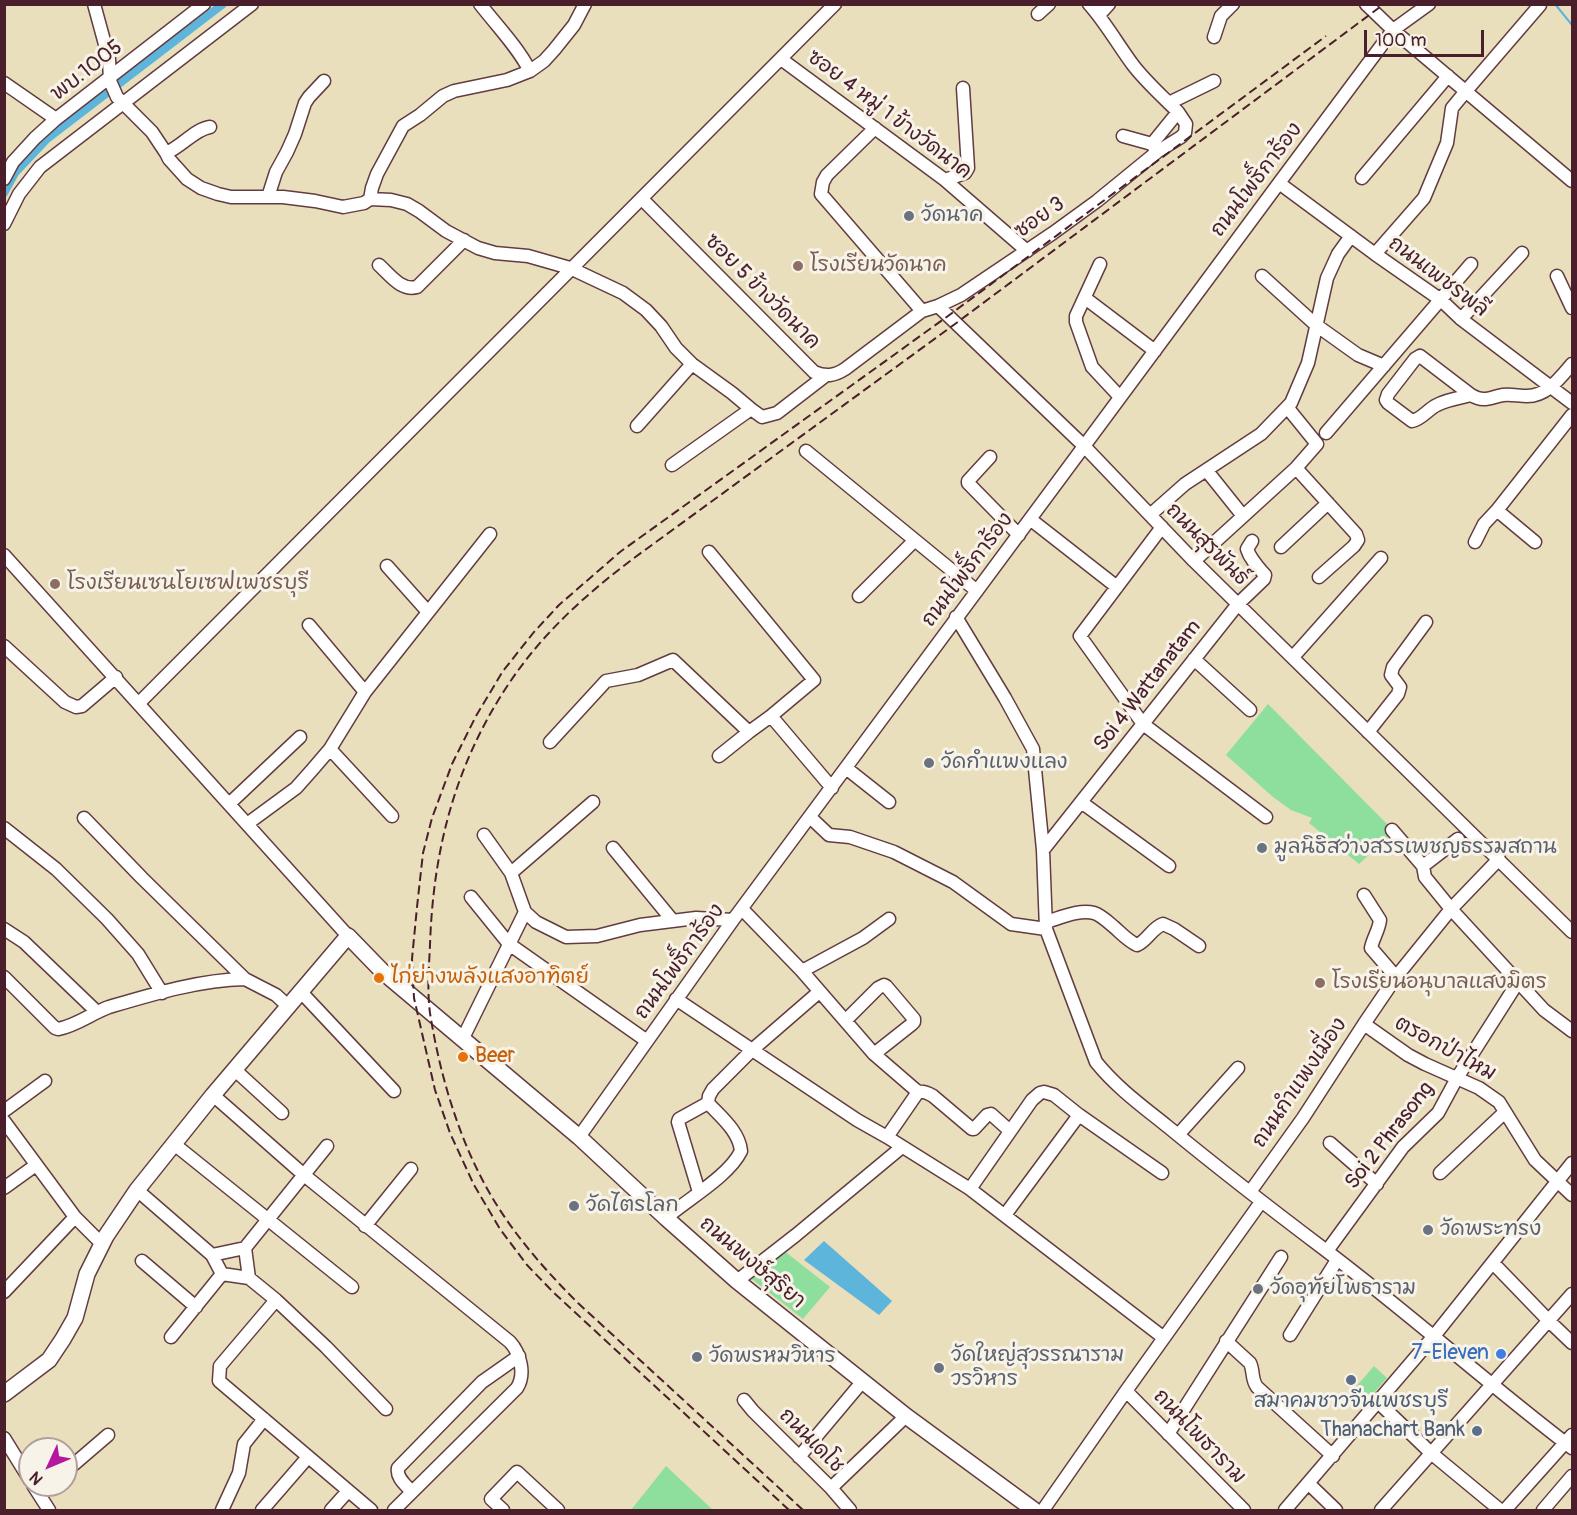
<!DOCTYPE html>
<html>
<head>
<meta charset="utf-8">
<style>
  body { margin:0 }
  #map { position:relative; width:1577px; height:1515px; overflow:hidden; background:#eadfbc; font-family:Pangolin,sans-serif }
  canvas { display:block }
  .frame { position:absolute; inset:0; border:6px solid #4a1f2b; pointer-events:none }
  .north { position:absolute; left:18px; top:1437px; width:60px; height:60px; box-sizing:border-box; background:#f7f3e8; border:2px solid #b29e9c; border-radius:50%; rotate:226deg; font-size:16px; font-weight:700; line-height:24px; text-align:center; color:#4a1f2b }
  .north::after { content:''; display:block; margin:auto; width:21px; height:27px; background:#b5179e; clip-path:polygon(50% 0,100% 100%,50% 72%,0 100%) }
  .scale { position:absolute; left:1364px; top:30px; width:120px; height:27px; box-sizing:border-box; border:3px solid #4a1f2b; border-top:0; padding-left:8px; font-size:18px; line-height:21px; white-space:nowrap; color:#4a1f2b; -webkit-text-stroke:4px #f7f3e8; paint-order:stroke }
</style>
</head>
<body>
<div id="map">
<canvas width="1577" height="1515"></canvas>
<div class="frame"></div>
<div class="north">N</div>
<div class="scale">100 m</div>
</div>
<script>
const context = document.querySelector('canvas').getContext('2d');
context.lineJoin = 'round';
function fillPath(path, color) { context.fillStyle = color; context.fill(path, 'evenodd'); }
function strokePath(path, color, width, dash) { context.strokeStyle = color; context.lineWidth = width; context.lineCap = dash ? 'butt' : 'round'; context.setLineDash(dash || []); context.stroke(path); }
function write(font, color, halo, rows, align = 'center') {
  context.font = font + ' Pangolin,"Playpen Sans Thai",sans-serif'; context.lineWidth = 6; context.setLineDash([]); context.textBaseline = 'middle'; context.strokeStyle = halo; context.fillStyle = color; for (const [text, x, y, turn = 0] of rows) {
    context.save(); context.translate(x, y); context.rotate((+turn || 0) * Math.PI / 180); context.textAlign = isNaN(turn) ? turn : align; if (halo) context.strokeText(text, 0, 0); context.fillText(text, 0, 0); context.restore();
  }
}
fillPath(new Path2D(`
  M1268,704L1389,826L1390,835L1359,864L1309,823L1312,818L1291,810L1273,797L1226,755Z
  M783,1250L830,1287L803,1319L748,1276Z
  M1374,1366L1387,1378L1367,1401L1354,1389Z
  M666,1466L713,1510H631Z`), '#8ede9e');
fillPath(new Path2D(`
  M824,1241L892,1301L879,1315L804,1260Z`), '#5db5db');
strokePath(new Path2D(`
  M1555,4L1572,25`), '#5db5db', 2);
strokePath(new Path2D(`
  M4,193L15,173L47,139L223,4`), '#5db5db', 8);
const minor = new Path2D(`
  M94,4L109,59L110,81L117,97L152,132L166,153C181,147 195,129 210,127
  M480,4C497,26 517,46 530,71
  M1089,4C1106,23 1118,45 1133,65C1146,82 1163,97 1178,112
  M1366,4L1393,30L1572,181
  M1038,14L1049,4
  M1099,15L1109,4
  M1214,37L1221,16L1233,4
  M781,59L945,180L1027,251
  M4,83L56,119
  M1169,103L1214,81
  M875,128L827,175L823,182L821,194L922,311L938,306L1084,446L1194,561L1572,932
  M1123,136L1152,144
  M166,153L169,159L187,179L201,188L218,194L231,197H283L315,201L343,207L364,203L370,199L391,200L407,204L419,211L446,231L478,248L495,253L528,256L570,268L623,293L646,310L661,326L676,348L692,364L732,393L751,409L672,465
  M1362,178L1448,76
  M4,179L13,162L35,138L56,119L204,4
  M945,180L965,173L968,168L963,88
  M1279,183L1375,254L1441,300L1461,319L1572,403
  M268,197L276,172L287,152L295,134L305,103L309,97L324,81
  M370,199L372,188L377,174L403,126L420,115L443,96L454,91L507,80L530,71L544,61L554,50L574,25L585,4
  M642,199L814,372C826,377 834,376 845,369L922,311
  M4,224L19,194L40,167L252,4
  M1375,254L1424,198L1447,143L1452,108L1466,91L1540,5
  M1100,264L1076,316V322L1092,367L1120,397
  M379,265C390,275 401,291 417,287L464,240
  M1262,276L1316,325L1358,355L1384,366
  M1557,276L1572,308
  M1085,298L1155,351
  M938,306L961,295L1053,233L1097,201L1157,152L1181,137L1185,133L1186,124L1178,112L1152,144L1157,152
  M1461,319L1522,253
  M1471,395C1460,398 1448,399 1437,405C1428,409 1422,419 1412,421L1388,403L1386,400L1388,394L1415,359L1420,356L1471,395C1485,403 1490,397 1503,395C1511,394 1519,396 1527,396C1547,396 1560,378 1572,364
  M751,409L762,417L777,413L825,376
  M637,426L692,364
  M1326,433L1471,264
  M806,451L977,591
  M990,457L968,481V483L1019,535
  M1296,468L1356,534L1358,540L1354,546L1319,577
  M1207,471L1243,516
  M1150,515L1185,484L1261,434L1291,403L1308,363L1327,278L1338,254L1351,236
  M1030,519L1117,587
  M1162,527L1080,636L1143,724L1266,817
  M1475,542L1484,524L1498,509
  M1535,542L1499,512L1498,509L1572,415
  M1281,547L1328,503
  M709,552L814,680L771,716L832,788
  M4,555L348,936
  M1194,561L1296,468L1317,444L1287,407
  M387,566L428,612
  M859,596L914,541
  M956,617L1005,698L1033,749L1043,850L1046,929L1096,1062C1116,1087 1142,1106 1167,1126C1218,1168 1271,1209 1324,1249C1409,1313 1488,1384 1572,1448
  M309,625L365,692
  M4,646L65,702L76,707L82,706L116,677
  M1293,657L1381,558
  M1194,659L1250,710
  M139,703L835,4
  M1368,732L1398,694L1400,687L1391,675L1393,667L1426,622
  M550,742L606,681L638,675L673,660L749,732L771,716
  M330,749L392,816
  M719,756L749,732
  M846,768L889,802
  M1081,802L1169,866
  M229,804L300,737
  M810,817L829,835L850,837L894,852L953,882L1011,924L1046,929
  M84,818L142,878L245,979L276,995L289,1007
  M247,824L296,788L312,770L330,749L365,692L490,534
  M4,828L56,869L107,919L138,954L162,993
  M1392,830L1423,866
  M484,835L511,873L525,912L536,922L566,937L597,936L640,925L696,918L733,920
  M1458,839L1423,866L1425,877L1451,909L1544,1010L1572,1031
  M613,848L673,921
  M1043,850L1238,604L1264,579L1265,575C1258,567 1250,559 1247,549L1252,541
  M511,873L593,802
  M1364,895L1380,920C1379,930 1373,938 1371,948L1396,977
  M471,897L509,944L647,1041
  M742,909L802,971L874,1054L918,1092L887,1137
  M1046,922C1060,918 1079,909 1094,913C1101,915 1108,922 1114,927C1121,933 1128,941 1137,945C1147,941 1152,928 1163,924L1174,929L1199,946
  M4,929L24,942L97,1012
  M802,971L863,938L889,919
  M4,977L55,1028L58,1029C76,1026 92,1013 109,1007C153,994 199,980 245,979
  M301,992L394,1091
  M676,999L857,1120L887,1137L970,1189L1164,1338
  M846,1020L878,988L884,985L886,986L914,1019V1022L912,1024L874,1054
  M1364,1024L1408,1055L1425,1064L1479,1088L1499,1102L1535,1160L1572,1195
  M463,1038L525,912
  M235,1070L282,1113
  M918,1092C924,1091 928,1093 933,1096L972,1129H974L987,1115L991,1114L1010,1131
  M213,1095L304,1175L510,1342C520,1353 526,1374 517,1388L394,1510
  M4,1111L45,1081
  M4,1121L75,1217L102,1244
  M1178,1135L1238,1068
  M579,1137L733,920L1279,183L1393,30L1429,4
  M1330,1143L1377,1184
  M174,1144L352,1287
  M1440,1173L1505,1112
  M4,1188L36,1165
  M970,1189L1032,1100L1040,1093L1044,1092L1054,1095L1079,1115L1162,1173
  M137,1190L212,1255L222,1274L249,1278L276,1300L326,1347L386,1409
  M699,1192L678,1122L679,1119L708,1103
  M1250,1192L1303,1118L1364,1024L1396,977L1451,909L1499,859
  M1005,1215L1079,1115
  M666,1218C688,1199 729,1176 741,1151C739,1131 720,1116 708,1103L709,1096L713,1089L752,1050L819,992
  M365,1226L411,1169
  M245,1248L327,1146
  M1327,1251L1403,1147L1438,1113L1457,1078L1518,982
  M212,1255L245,1248L249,1278
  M142,1261L196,1307
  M1493,1263L1549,1321L1572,1343
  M737,1281L796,1235L902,1147
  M4,1292L75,1217
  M276,1300L220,1366L219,1381L371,1510
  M1290,1335L1337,1260
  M171,1337L222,1274
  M1226,1341L1250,1363C1254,1371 1251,1379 1257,1387L1333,1456
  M1126,1391L1244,1510
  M744,1400L753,1411L831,1488L850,1510
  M1378,1402L1431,1453L1500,1510
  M1168,1434L1281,1257
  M4,1438L30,1480
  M799,1457L862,1382
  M66,1471L108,1435
  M1309,1484L1336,1510
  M33,1485L49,1510
  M831,1488L906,1416
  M412,1492C406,1485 396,1478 398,1468L482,1382L519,1356
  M39,1494L49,1485
  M222,1510L239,1473L244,1444L264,1419
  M262,1510L308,1457
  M331,1510L348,1491
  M503,1510L491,1499L517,1472L558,1510
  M1043,1510L1126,1391L1261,1202
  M1285,1510L1434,1336L1572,1163
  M1381,1510L1572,1294
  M1505,1510L1572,1435
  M1543,1510L1572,1476`);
const major = new Path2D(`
  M4,1394L49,1360L63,1339L75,1318L87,1274L106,1236L137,1190L213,1095L348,936L383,972L579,1137L666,1218L737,1281L906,1416L1034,1510`);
strokePath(minor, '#623c41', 15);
strokePath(major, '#623c41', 18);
strokePath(minor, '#fff', 12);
strokePath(major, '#fff', 15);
strokePath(new Path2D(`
  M789,1510L553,1292L527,1265L500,1229L474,1185L450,1133L435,1090L414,998L412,959L417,907L423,853L432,818L452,764L476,716L503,671L534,632L559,605L620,552L948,316L1326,36
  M803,1510L578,1303C541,1266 507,1227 483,1181C456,1130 439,1070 430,1013C427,991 429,967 430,945C433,852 454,769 504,691C541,633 590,590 645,550L955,324L1384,4`), '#4a1f2b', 2, [9, 4.5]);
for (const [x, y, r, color] of [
  [909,216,6,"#6b7280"],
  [798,266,6,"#8d6e63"],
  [55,584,6,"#8d6e63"],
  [929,763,6,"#6b7280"],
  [1262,848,6,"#6b7280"],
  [379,978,6,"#e8710a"],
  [1320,983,6,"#8d6e63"],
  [463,1057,6,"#e8710a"],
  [574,1206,6,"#6b7280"],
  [1428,1230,6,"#6b7280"],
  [1258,1289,6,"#6b7280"],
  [1501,1354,6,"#3f7fe0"],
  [697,1357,6,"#6b7280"],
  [939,1368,6,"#6b7280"],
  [1351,1380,6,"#5c6f8a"],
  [1477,1431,6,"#5c6f8a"]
]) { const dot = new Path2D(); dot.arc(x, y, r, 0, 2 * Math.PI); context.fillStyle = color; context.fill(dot); strokePath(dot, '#f7f3e8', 2); }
write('21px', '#4a1f2b', '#f7f3e8', [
  ["พบ.1005",87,71,-38],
  ["ซอย 4 หมู่ 1 ข้างวัดนาค",889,115,37],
  ["ถนนโพธิ์การ้อง",1257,180,-53],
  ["ซอย 3",1040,218,-35],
  ["ถนนเพชรพลี",1438,277,37],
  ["ซอย 5 ข้างวัดนาค",762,292,45],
  ["ถนนสุรพันธ์",1207,545,45],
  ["ถนนโพธิ์การ้อง",968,570,-53],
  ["Soi 4 Wattanatam",1148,686,-52],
  ["ถนนโพธิ์การ้อง",680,962,-54],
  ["ตรอกป่าไหม",1445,1049,29],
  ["ถนนกำแพงเมี่อง",1300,1083,-56],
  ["Soi 2 Phrasong",1390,1136,-52],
  ["ถนนพงษ์สุริยา",752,1263,40],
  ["ถนนโพธาราม",1199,1437,46],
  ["ถนนเดโช",811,1441,45]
]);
write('21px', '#5b616d', '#f7f3e8', [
  ["วัดนาค",921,216],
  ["วัดกำแพงแลง",941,763],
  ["มูลนิธิสว่างสรรเพชญธรรมสถาน",1274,848],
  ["วัดไตรโลก",586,1206],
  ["วัดพระทรง",1440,1230],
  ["วัดอุทัยโพธาราม",1270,1289],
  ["วัดใหญ่สุวรรณาราม",951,1356],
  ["วรวิหาร",951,1380],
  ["วัดพรหมวิหาร",709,1357]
], 'left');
write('21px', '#785e54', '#f7f3e8', [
  ["โรงเรียนวัดนาค",810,266],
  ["โรงเรียนเซนโยเซฟเพชรบุรี",67,584],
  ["โรงเรียนอนุบาลแสงมิตร",1332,983]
], 'left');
write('21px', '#c56008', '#f7f3e8', [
  ["ไก่ย่างพลังแสงอาทิตย์",391,978],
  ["Beer",475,1057]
], 'left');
write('21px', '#366cbe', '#f7f3e8', [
  ["7-Eleven",1489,1354]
], 'right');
write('21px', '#4e5e75', '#f7f3e8', [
  ["สมาคมชาวจีนเพชรบุรี",1351,1402],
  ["Thanachart Bank",1465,1431,"right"]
]);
</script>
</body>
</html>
